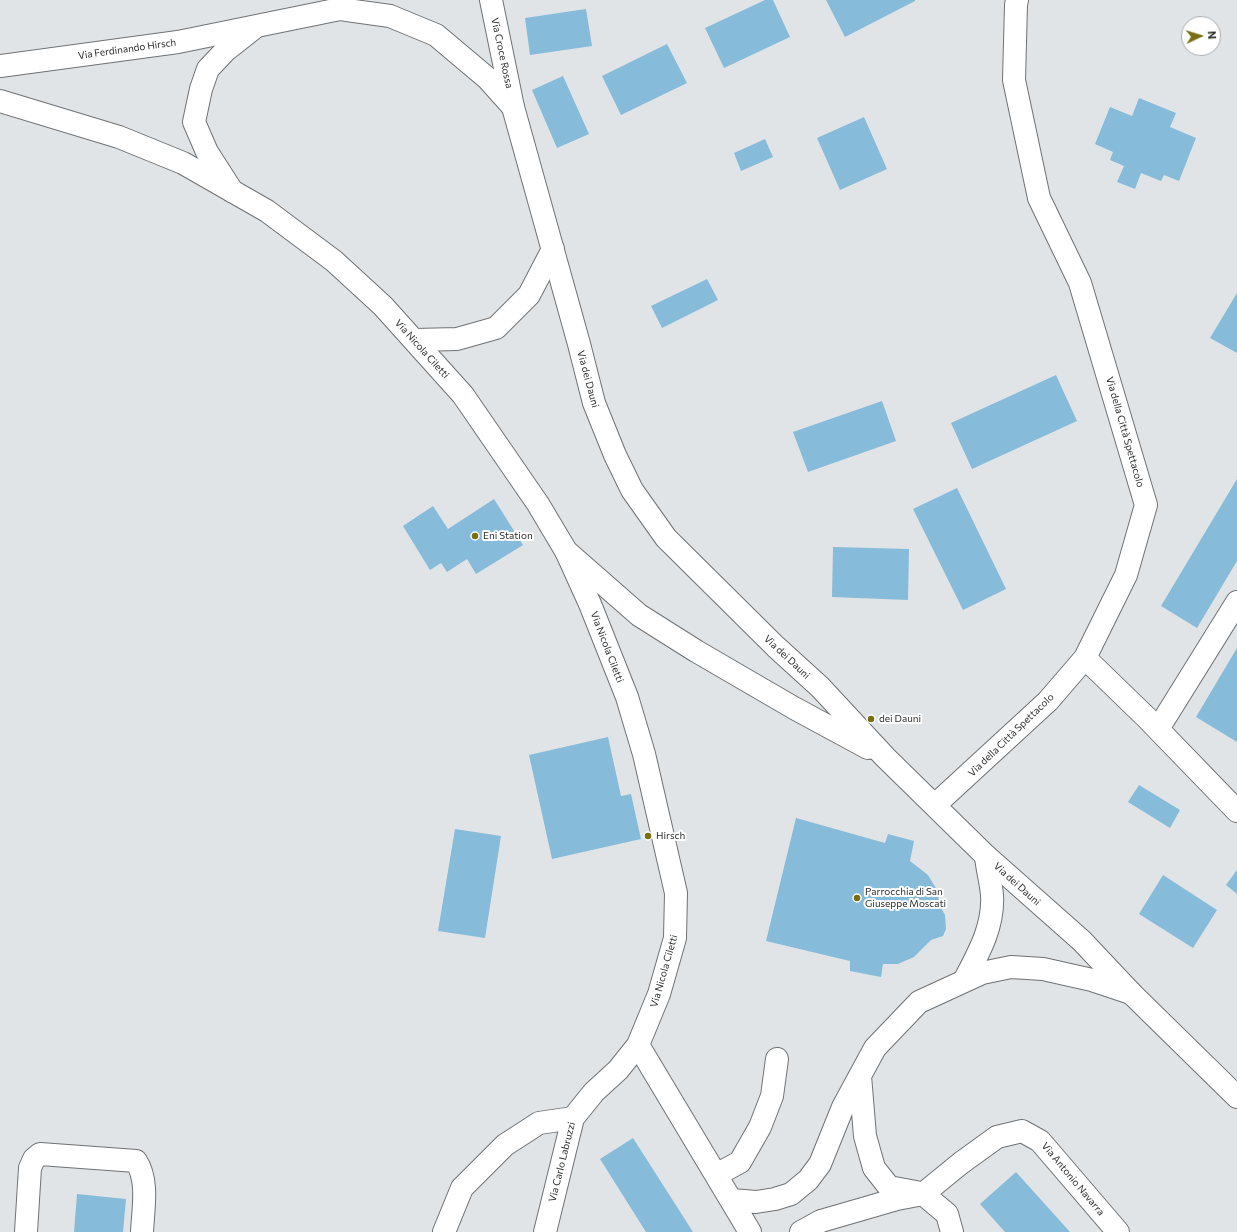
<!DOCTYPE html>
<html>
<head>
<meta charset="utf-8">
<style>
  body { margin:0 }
  #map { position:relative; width:1237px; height:1232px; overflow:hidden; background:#e1e4e7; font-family:Commissioner,sans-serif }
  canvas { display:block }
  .north { position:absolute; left:1181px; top:16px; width:40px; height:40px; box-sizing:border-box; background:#fff; border:1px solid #ababab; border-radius:50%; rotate:86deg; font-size:11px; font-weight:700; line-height:16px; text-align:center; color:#2c2d2e }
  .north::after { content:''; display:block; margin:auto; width:14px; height:18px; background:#787010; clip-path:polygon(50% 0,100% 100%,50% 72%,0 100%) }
</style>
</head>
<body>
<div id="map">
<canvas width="1237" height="1232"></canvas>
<div class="north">N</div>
</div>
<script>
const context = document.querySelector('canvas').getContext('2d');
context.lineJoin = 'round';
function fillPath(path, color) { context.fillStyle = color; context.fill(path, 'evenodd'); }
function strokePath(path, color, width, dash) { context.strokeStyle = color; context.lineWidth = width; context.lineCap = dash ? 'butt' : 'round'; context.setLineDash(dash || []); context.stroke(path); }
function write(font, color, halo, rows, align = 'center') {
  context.font = font + ' Commissioner,sans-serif'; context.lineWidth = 4; context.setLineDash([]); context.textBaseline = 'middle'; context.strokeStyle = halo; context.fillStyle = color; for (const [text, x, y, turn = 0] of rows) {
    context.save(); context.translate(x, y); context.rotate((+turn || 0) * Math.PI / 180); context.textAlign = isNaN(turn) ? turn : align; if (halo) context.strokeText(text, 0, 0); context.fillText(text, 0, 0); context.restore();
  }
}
fillPath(new Path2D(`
  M765,0H773L790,37L724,68L705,28Z
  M826,0H915V1L845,37Z
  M586,9L592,46L530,55L525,18Z
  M667,44L687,83L621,115L602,76Z
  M563,76L589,134L557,148L532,90Z
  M1139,98L1176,113L1170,127L1196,138L1179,181L1164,175L1161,181L1141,173L1135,189L1117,182L1124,166L1110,160L1113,152L1095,144L1110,107L1132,116Z
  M864,117L887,169L840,190L817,138Z
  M765,139L773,157L741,171L734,153Z
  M707,279L718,300L662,328L651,306Z
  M1237,293V353L1210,338Z
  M1056,375L1077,421L972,469L951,423Z
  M882,401L896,441L808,472L793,432Z
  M1237,479V561L1197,628L1161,606Z
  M957,488L1006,589L963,610L913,509Z
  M494,499L523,545L476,574L467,559L447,572L441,563L430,570L403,526L433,506L448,529Z
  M833,547L909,549L908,600L832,597Z
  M1237,648V742L1196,717Z
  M608,737L621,796L631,794L641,839L552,859L529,755Z
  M1139,785L1180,810L1170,828L1128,802Z
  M796,818L885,843L888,834L914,841L910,861L928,875L937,890L940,906L945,915L946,929L943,936L931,940L914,957L898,964H883L881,977L850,971V961L766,941Z
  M455,829L501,836L485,938L438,931Z
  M1237,870V894L1226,885Z
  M1163,875L1217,910L1193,948L1139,914Z
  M633,1138L693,1232H646L600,1159Z
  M1016,1172L1070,1232H1005L980,1204Z
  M77,1194L126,1199L123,1232H74Z`), '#86bbd9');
const minor = new Path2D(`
  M491,0L513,107
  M232,191L207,152L194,122L201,89L208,69L226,50L254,28
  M415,340L457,339L496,328L529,295L553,249
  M1085,658L1147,718L1237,811
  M1158,729L1237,602
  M935,805L1048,701L1085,658L1126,575L1146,505L1080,283L1039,198L1014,80L1016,5L1017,0
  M964,981C978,954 994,927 992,895C991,882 987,869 986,856
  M638,1045L750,1232
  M860,1076L865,1136L874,1168L889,1187L916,1192
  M716,1175L740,1162L760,1127L772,1096L777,1059
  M923,1194L947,1214L952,1232
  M731,1200L756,1202L775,1199L791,1194L808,1180L820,1164L843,1107L875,1048L919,1002L982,973L1011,967L1043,969L1092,980L1131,993
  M26,1232L30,1168L34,1159L40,1154L136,1161C149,1181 143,1209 142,1232
  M444,1232L462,1188L505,1145L539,1123L573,1118
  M545,1232L573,1118L594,1092L618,1070L638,1045L659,994L675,938L676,893L644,754L627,697L590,604L566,551
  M801,1232L821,1221L897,1199L923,1194L961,1163L997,1137L1022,1131L1040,1141L1118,1232`);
const major = new Path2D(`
  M0,66L178,42L340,9L390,16L436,35L487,78L513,107L579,344L594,403L615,455L632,490L666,538L776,647L820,687L885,757L986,856L1082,941L1131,993L1237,1097
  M0,101L119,137L183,163L267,211L334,261L383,306L463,395L538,504L566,551L639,615L696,651L794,708L868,748`);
strokePath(minor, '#6f7274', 24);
strokePath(major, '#6f7274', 24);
strokePath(minor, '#fff', 22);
strokePath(major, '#fff', 22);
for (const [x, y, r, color] of [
  [475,536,4,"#787010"],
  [871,719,4,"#787010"],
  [648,836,4,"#787010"],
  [857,898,4,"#787010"]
]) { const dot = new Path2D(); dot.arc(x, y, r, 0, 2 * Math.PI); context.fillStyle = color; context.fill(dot); strokePath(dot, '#fff', 1.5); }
write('10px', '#2c2d2e', '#fff', [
  ["Via Ferdinando Hirsch",127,49,-8],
  ["Via Croce Rossa",502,53,78],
  ["Via Nicola Ciletti",422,349,48],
  ["Via dei Dauni",588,379,75],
  ["Via della Città Spettacolo",1125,432,74],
  ["Via Nicola Ciletti",607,647,69],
  ["Via dei Dauni",787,657,43],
  ["Via della Città Spettacolo",1011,735,-44],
  ["Via dei Dauni",1017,884,42],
  ["Via Nicola Ciletti",664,971,-74],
  ["Via Carlo Labruzzi",562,1162,-76],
  ["Via Antonio Navarra",1073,1179,50]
]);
write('10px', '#2c2d2e', '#fff', [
  ["Eni Station",483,536],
  ["dei Dauni",879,719],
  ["Hirsch",656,836],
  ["Parrocchia di San",865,892],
  ["Giuseppe Moscati",865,904]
], 'left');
</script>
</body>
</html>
